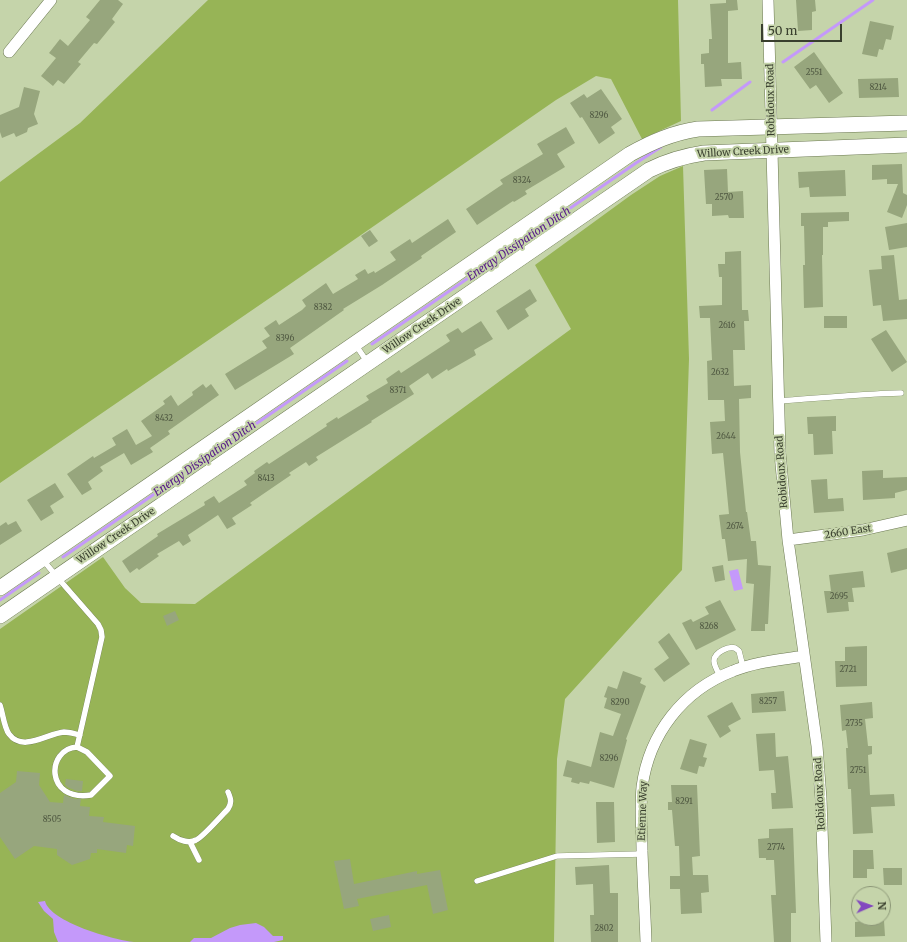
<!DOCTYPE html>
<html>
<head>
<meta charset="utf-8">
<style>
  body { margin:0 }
  #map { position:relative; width:907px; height:942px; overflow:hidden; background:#c5d4aa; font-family:Merriweather,serif }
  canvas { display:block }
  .north { position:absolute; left:851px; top:886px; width:40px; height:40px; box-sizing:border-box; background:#c5d4aa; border:1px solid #8d9878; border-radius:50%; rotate:88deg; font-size:11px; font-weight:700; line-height:16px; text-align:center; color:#393f2e }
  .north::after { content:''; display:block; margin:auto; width:14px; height:18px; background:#8348bf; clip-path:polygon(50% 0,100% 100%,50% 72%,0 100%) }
  .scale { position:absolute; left:761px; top:24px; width:81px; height:18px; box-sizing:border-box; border:2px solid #393f2e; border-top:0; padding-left:5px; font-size:12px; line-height:14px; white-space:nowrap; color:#393f2e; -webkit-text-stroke:3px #c5d4aa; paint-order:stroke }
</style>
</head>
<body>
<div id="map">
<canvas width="907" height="942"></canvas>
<div class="north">N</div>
<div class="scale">50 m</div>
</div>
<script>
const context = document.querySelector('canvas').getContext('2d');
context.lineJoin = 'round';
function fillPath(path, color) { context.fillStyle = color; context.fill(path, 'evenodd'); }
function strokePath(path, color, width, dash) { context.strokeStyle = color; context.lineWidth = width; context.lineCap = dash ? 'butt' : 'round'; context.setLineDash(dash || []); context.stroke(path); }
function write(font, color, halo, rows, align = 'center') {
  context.font = font + ' Merriweather,serif'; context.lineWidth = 4; context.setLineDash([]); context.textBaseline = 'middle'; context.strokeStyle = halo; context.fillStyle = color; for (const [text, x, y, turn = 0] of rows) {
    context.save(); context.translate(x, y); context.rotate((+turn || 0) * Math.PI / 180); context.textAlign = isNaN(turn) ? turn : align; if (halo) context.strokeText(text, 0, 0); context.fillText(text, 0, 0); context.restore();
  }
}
fillPath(new Path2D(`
  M208,0H678L681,121L642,139L611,79L596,76L556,100L280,291L0,483V182L80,123Z
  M683,166L689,359L682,570L565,699L557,759L554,942H0V629L103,557L125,588L141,603L195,604L571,329L535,265L631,195L660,176Z`), '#97b456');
fillPath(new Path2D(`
  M738,569L743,589L734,591L729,571Z
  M45,901C50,922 114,940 134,942H58L54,932L53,919L44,911L38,902Z
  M256,923L264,927L273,936H283V940L274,942H190L194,938H211L230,928L240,925Z`), '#c499fa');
strokePath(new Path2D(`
  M783,62L873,0
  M712,110L750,82
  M372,344L636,163L661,147
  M63,557L347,361
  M0,600L39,573`), '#c499fa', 3);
fillPath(new Path2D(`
  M100,0H118L123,4L112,19L115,22L97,44L94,43L78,62L81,64L64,84L58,80L53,86L41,76L56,58L49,53L60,39L68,46L90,20L86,17Z
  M726,0H737L738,10L728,11V63L741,62L742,79H721L722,86L705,87L704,64H701V54L709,53V39H712L710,4L726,3Z
  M796,0H815L816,11L812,12V30L798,31Z
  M870,21L894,26L891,40L886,39L883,50L879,49L877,57L862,54Z
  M814,52L843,93L829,103L816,85L810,89L794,67Z
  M898,78L899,97L859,98L858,79Z
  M24,87L40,91L34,114L38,124L28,128L27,132L16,137L14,133L2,138L0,132V115L19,107Z
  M601,89L622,119L611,127L615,133L599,144L582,117L580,118L570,103L584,94L587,98Z
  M566,127L575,143L557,154L565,167L525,191L527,194L514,202L513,201L477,225L466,209L503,184L500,180L543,154L537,144Z
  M902,164L903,193L907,195V205L902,218L887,212L898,184H887V179L872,180V165Z
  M727,169L728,192L743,191L744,218H729L728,215L712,216V204H706L704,170Z
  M845,170L846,196L810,197L809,187L799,188L798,172Z
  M849,212V221L828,222V227H823V255H822L823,307L804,308L803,265H805L804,226H801V213Z
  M448,219L456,232L421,256L422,258L382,285L343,309L344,310L290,348L294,354L235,390L225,374L267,348L262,341L270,336L264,328L276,320L279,325L302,310L306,306L302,300L326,283L333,294L358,279L355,275L365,269L368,274L374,271L375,273L396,260L390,252L410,239L412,243Z
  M907,223V247L889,250L885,227Z
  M370,230L378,241L369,247L361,236Z
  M741,251L742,310H748L749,321H744L745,350H733L734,386L751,385V398L739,399L740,452L746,512H747L751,541H756L758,565L771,566L768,624H765V631H751L754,584L746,583L747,559L728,561L725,539H722L719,515L729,514L723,453L712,454L710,422L725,421L724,400H708L707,361L712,360L710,318H700L699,306L722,305V277H719L718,264H725V252Z
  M894,255L899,300L907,299V319L883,321L881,305L873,306L869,270L882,269L881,256Z
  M530,289L537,301L525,309L529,316L508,330L496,311Z
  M824,316H847V328H824Z
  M481,321L493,339L474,350L476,355L448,371L447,369L432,379L428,373L409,386L414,394L371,421L372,422L316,457L318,460L309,466L306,462L289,473L291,475L250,503L252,505L232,518L236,524L227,529L218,515L188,535L191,541L183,546L179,541L157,554L159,556L139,570L137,568L130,573L122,561L158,536L157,534L205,505L204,502L214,496L219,503L247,485L244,481L255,473L254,471L267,462L269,464L327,426L326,424L337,417L338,419L369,400L366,396L388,383L386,379L399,370L401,373L450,341L446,335L458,328L462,333Z
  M886,330L907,362L892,372L871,339Z
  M203,384L206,388L211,384L219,395L168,431L170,434L150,448L153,452L131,465L124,453L100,467L103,471L88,482L92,489L82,495L67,474L93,456L94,458L116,445L112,438L127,429L136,445L152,436L141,421L165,404L163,401L171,395L178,406L193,395L192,392Z
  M836,416V431H832L833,454L814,455L813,434H808L807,417Z
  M883,470V478L907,477V490L895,493V498L863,500L862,471Z
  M827,479L828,499L843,498L844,511L814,513L811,480Z
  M55,483L64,497L50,506L54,513L41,521L27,500Z
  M16,521L22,531L0,545V526L6,522L8,525Z
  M907,548V569L891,573L887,553Z
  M723,565L725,580L715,582L712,567Z
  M863,571L865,587L852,588L854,602H848L849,611L827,613L824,591H831L829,575Z
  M720,600L736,630L696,650L682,623L691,619L693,622L709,614L705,607Z
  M175,611L179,620L167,626L163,616Z
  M669,633L690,664L664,682L654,669L669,658L658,642Z
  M867,646V686L836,687L835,661H845V647Z
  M623,671L642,678L640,683L646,686L626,739L627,740L614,788L590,781L589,784L580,782L579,784L571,782L572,778L563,776L567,760L591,767L600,732L613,736L621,714L604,708L607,698L604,697L608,686L617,689Z
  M784,691L786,711L752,713L751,694Z
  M732,702L741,719L728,726L731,731L720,738L707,716Z
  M872,702L873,718L865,719L868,746H872V754L868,755L870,795L894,794L895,806L871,807L873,833L853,834L851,789H848L846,748H848L846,730L842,731L840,705Z
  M775,733L776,757L788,756L793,808L772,809L771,793H776L774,770L759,771L756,734Z
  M690,739L707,744L703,757L707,758L704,767L699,766L697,774L680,769Z
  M17,771L40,773L39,785L50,802L63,803L64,795L75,799H81L80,806L90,807L89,816L104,817L103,822L135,826L133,846L127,845L126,853L97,849V853H91L90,859L72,865L57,855V849L34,846L15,859L0,837V793L16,782Z
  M66,779L83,781L82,791H77L67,787L65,784Z
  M671,785H697L700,856L692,857L693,875H708L709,892L701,893L702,913L681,914L680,889H670V876H680L679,846H675L672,810H668V802H672Z
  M596,802H614L615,842L597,843Z
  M793,828L796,913H791V942H774L771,895H776L774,860H766V858H759L758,839L769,838V829Z
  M853,850H873L874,869H867V878H853Z
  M350,859L354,884L417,871V874L440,870L448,910L433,914L427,885L357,899L359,906L344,909L334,861Z
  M609,865L610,893H618V942H591L590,915H594L593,884L576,885L575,867Z
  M883,868H902V885H884Z
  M389,915L391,927L373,931L370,919Z
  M864,918H880V921H884L885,936L855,937V922L864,921Z`), '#97a67d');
const lane = new Path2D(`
  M355,344L368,363
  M779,401C820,398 860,394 901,393
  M43,560L57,577L98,624L101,630L102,637L77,747
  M720,676C714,665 709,657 723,650C727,648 731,647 735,648L739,651L743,667
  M0,705C3,714 4,727 9,734C23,753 48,733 64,732C69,732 75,734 80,735
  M77,747L87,752L110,776L91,795C45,802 46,749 77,747Z
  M173,836C179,840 189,844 196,840C202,838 222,815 228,809C232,803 231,799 228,792
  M190,842L199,860
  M477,881L557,856L642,854`);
const street = new Path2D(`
  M768,0L780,453L788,540L817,746L821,799L826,942
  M9,52L51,0
  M788,540L863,530L907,520
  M646,942C645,912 643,881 642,851C642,830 640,808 642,787C649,734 683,690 733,671C755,662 780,660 804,656`);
const secondary = new Path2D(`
  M0,588L630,154C652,142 672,133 698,129L907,123
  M0,616L649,170C667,161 684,156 704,153L907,145`);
strokePath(lane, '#6b7851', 6);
strokePath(street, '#6b7851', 12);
strokePath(secondary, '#6b7851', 16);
strokePath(lane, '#fff', 5.5);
strokePath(street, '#fff', 11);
strokePath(secondary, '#fff', 15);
write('8px', '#505942', null, [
  ["2551",814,73],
  ["8214",878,88],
  ["8296",599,116],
  ["8324",522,181],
  ["2570",724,198],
  ["8382",323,308],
  ["2616",727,326],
  ["8396",285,339],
  ["2632",720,373],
  ["8371",398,391],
  ["8432",164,419],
  ["2644",726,437],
  ["8413",266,479],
  ["2674",735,527],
  ["2695",839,597],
  ["8268",709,627],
  ["2721",848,670],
  ["8257",768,702],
  ["8290",620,703],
  ["2735",854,724],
  ["8296",609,759],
  ["2751",858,771],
  ["8291",684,802],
  ["8505",52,820],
  ["2774",776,848],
  ["2802",604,929]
]);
write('10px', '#393f2e', '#c5d4aa', [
  ["Robidoux Road",771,100,-91],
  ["Willow Creek Drive",743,152,-3],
  ["Willow Creek Drive",422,326,-34],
  ["Robidoux Road",782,472,-94],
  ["2660 East",848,532,-9],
  ["Willow Creek Drive",116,536,-34],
  ["Robidoux Road",820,794,-93],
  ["Etienne Way",643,811,-88]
]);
write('italic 11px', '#551788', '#c5d4aa', [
  ["Energy Dissipation Ditch",519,244,-34],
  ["Energy Dissipation Ditch",205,459,-35]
]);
</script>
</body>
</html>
